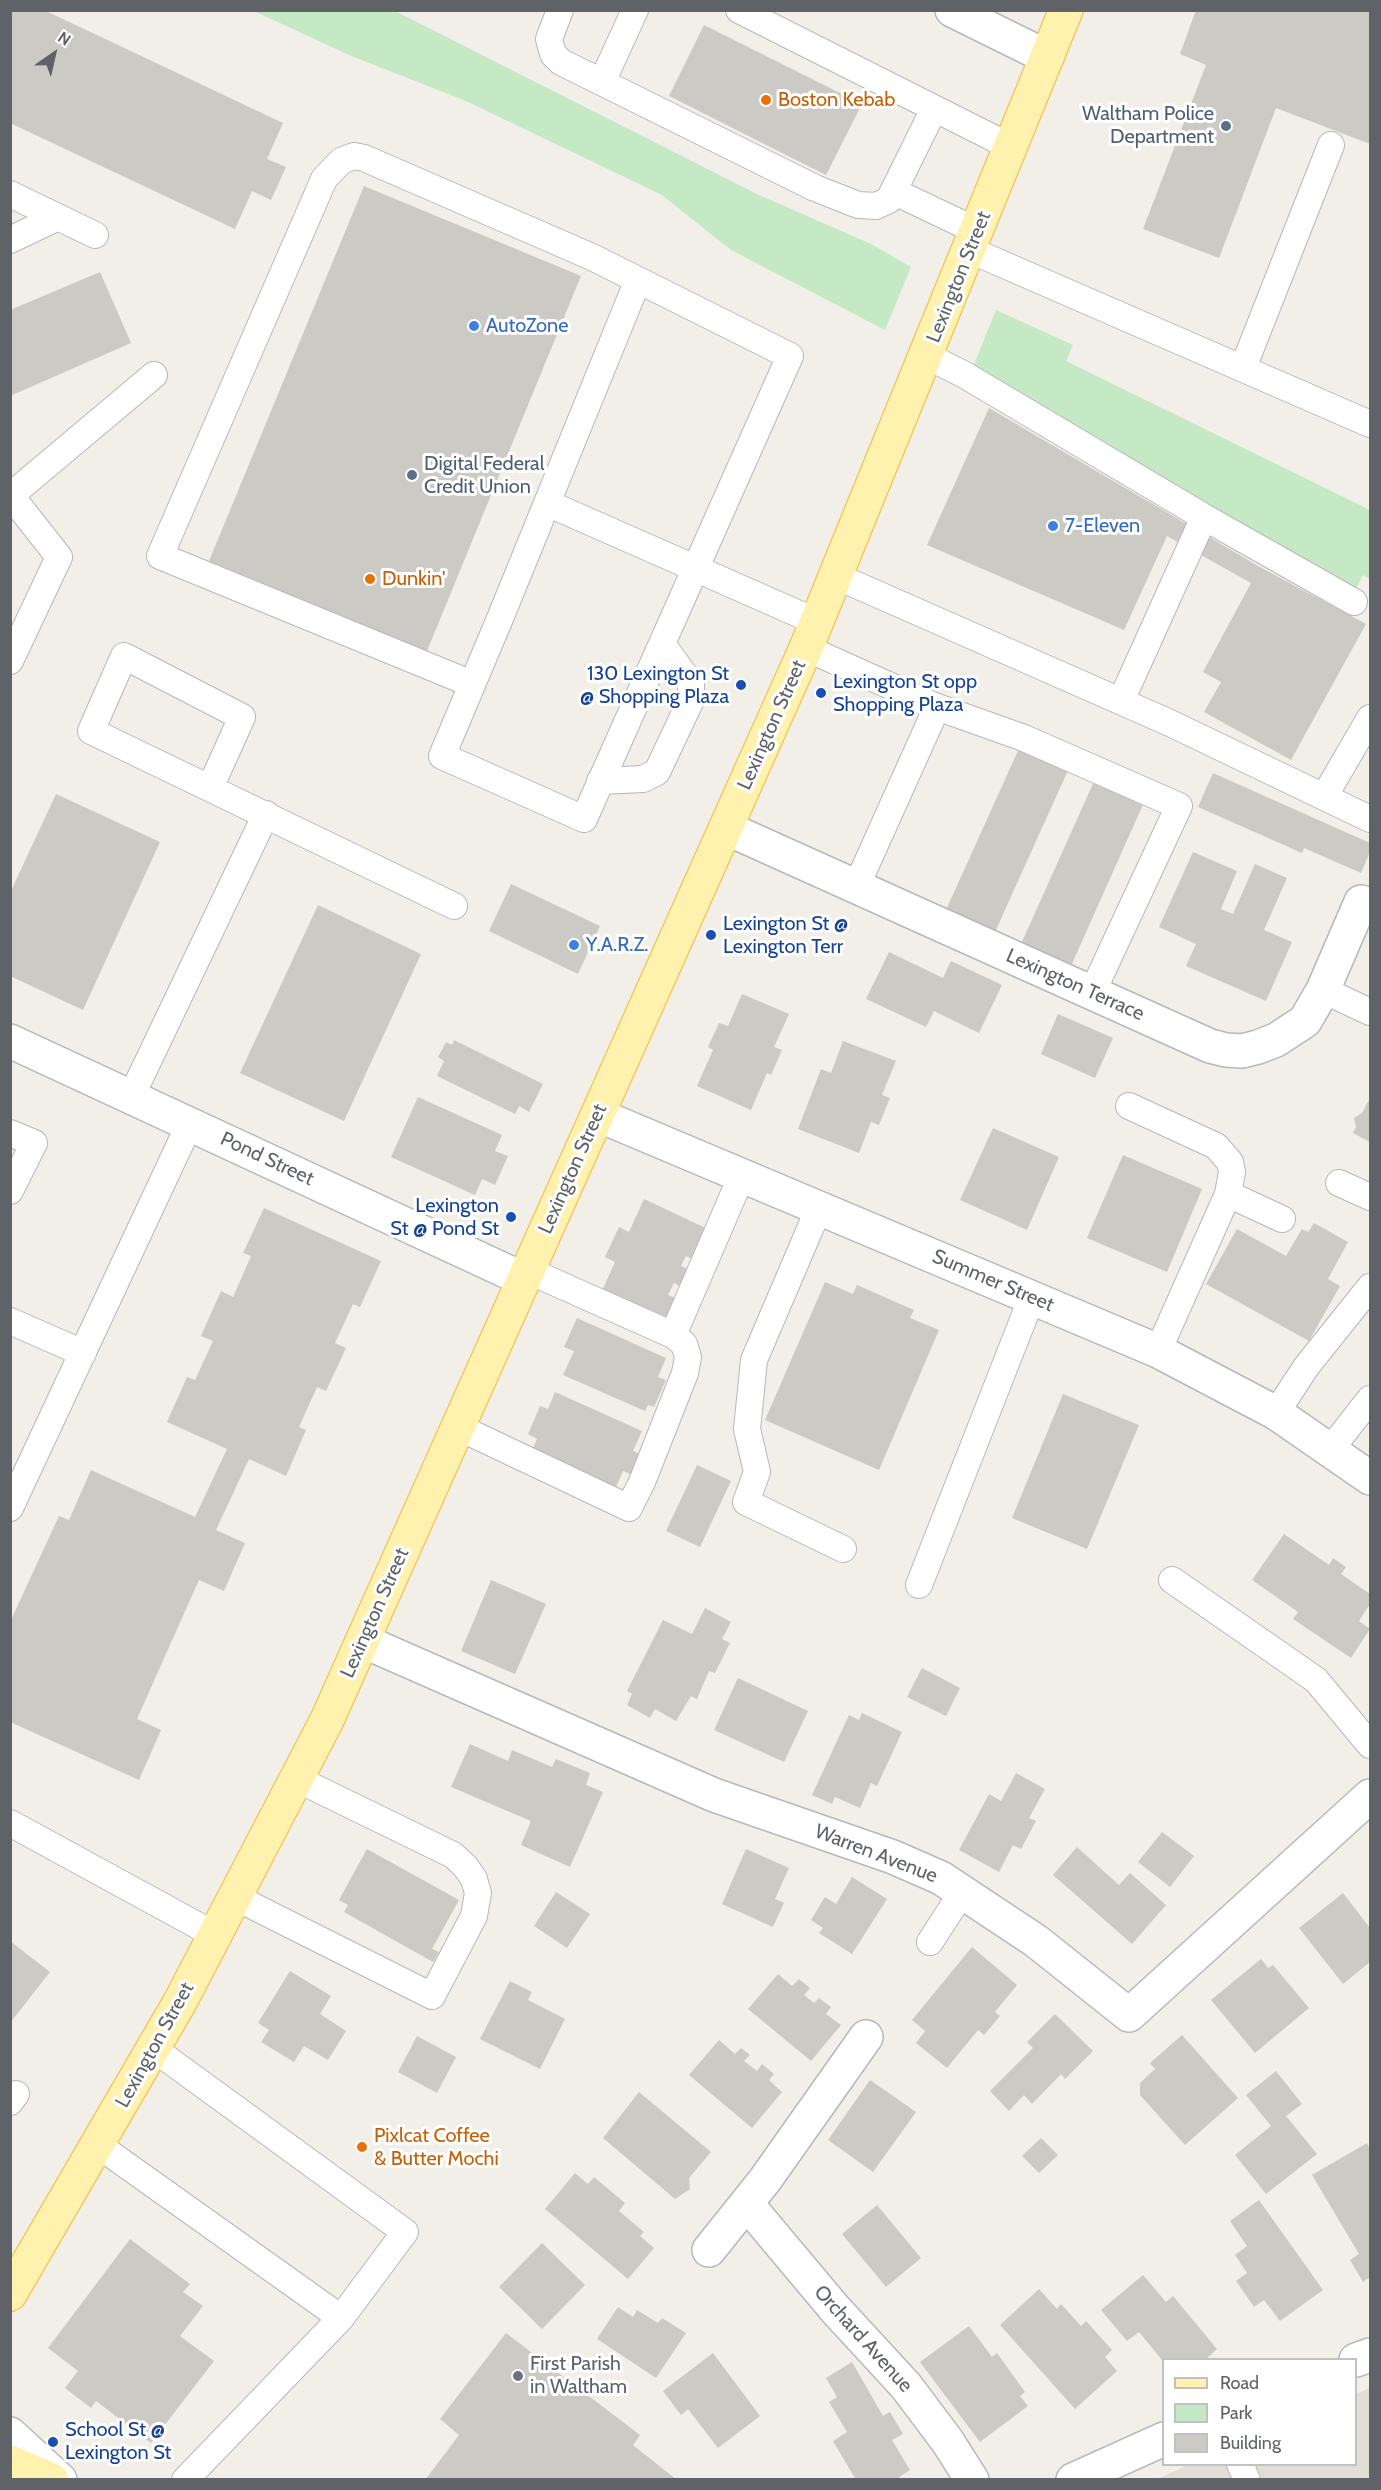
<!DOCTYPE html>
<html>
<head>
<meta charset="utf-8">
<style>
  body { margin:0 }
  #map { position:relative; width:1381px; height:2490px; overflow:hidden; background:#f1efe8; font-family:Cabin,sans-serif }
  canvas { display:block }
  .frame { position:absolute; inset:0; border:12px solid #5f6368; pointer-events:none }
  .legend { position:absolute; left:1162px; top:2358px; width:195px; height:108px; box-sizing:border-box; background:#fff; border:2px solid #bfc1c3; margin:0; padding:8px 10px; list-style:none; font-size:18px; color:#5f6368 }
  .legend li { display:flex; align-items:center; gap:12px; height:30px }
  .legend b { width:30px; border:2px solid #bfc1c3 }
  .north { position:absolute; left:24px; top:24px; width:60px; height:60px; -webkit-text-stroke:4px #fff; paint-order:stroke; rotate:34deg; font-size:16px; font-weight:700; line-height:24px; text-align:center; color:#5f6368 }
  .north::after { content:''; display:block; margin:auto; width:21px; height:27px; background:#5f6368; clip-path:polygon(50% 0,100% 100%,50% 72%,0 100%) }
</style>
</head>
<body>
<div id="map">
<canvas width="1381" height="2490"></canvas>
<div class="frame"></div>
<ul class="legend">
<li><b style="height:8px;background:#fff2af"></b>Road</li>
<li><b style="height:16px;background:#c5e8c5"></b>Park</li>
<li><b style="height:16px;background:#cccac5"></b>Building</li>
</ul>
<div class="north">N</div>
</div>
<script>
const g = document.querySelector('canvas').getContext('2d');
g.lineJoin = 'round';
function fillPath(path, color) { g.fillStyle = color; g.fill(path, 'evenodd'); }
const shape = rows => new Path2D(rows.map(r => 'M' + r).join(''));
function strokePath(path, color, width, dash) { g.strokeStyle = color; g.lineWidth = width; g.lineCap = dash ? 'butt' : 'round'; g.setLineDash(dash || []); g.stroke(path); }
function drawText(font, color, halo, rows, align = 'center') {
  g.font = font + ' Cabin,sans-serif'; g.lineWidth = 6; g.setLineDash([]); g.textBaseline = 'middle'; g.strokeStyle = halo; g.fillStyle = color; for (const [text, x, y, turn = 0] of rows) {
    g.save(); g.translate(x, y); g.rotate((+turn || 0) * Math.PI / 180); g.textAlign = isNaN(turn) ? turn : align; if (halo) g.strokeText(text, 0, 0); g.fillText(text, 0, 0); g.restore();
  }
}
const education = shape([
  [1370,2388,1370,2479,1155,2480,1188,2465,1356,2464,1356,2394]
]);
const green = shape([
  [254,11,395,11,759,195,871,244,911,267,885,330,731,250,662,195,466,101,349,55],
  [996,310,1073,345,1066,361,1370,510,1370,579,1363,575,1356,589,1285,551,973,367]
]);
const building = shape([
  [10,10,44,10,283,123,267,159,286,167,271,200,252,191,235,229,10,123],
  [1196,10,1370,10,1370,144,1276,108,1219,258,1143,229,1206,65,1180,54],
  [704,25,862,104,826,175,669,96],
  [364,186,581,276,427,651,209,561],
  [100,272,131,343,10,396,10,310],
  [989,408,1260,567,1366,624,1291,760,1204,712,1221,682,1203,672,1251,583,1167,536,1124,630,927,545],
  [1021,744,1070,766,995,932,946,910],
  [1213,773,1370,843,1370,852,1361,873,1304,848,1302,853,1198,807],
  [1096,777,1145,800,1071,966,1021,944],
  [56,794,160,842,83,1010,10,976,10,893],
  [1193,852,1237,871,1221,909,1233,914,1255,864,1287,878,1264,930,1292,942,1266,1001,1186,966,1196,944,1159,927],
  [511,884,600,926,578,974,489,931],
  [318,905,421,954,344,1121,240,1073],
  [889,952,943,978,951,961,1002,985,979,1033,934,1011,926,1027,866,999],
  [742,994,789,1014,774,1047,782,1050,771,1075,767,1073,751,1110,697,1086,713,1050,708,1047,719,1023,728,1026],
  [1058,1014,1113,1038,1095,1078,1041,1054],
  [454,1040,543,1084,529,1112,519,1106,515,1114,437,1076,444,1061,438,1057,446,1042,452,1045],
  [843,1041,896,1061,882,1095,890,1098,879,1125,871,1122,859,1153,798,1129,821,1069,831,1073],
  [418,1097,502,1135,495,1151,508,1156,495,1185,482,1179,475,1195,391,1157],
  [1370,1098,1370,1142,1353,1133,1356,1127,1354,1118,1362,1113],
  [993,1128,1059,1157,1027,1230,960,1200],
  [1123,1155,1202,1189,1167,1272,1087,1238],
  [644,1199,712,1231,699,1262,686,1256,681,1266,694,1272,686,1289,674,1283,668,1295,681,1300,669,1327,600,1295,615,1262,605,1257,619,1227,629,1232],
  [264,1208,381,1261,360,1307,353,1304,335,1343,346,1348,326,1391,317,1387,299,1427,306,1430,286,1476,249,1459,216,1530,245,1543,224,1591,199,1580,137,1719,161,1730,139,1780,10,1722,10,1622,59,1516,69,1520,91,1470,195,1517,227,1449,167,1422,187,1377,195,1380,213,1341,201,1336,221,1291,233,1297,251,1256,243,1253],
  [1314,1223,1348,1242,1328,1279,1340,1286,1309,1341,1206,1284,1237,1229,1286,1256,1302,1229,1308,1232],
  [825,1282,853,1294,857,1285,914,1310,910,1318,939,1330,879,1470,765,1420],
  [577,1318,666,1358,658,1377,666,1380,654,1407,648,1405,645,1411,563,1375,574,1351,564,1347],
  [555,1392,642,1431,633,1451,642,1455,633,1475,623,1471,614,1492,530,1454,537,1439,528,1434,540,1406,548,1409],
  [1063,1394,1139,1425,1087,1549,1012,1518],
  [697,1465,731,1481,700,1547,666,1531],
  [1284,1534,1329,1565,1333,1558,1346,1567,1341,1574,1370,1594,1370,1604,1359,1621,1370,1629,1351,1658,1293,1619,1298,1612,1252,1580],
  [491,1580,546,1604,515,1674,461,1651],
  [705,1608,731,1622,722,1639,730,1643,715,1673,709,1671,697,1699,691,1696,676,1721,655,1709,650,1718,627,1705,632,1694,627,1691,663,1620,692,1634],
  [922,1668,960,1688,946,1716,907,1697],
  [738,1678,808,1711,784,1762,714,1730],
  [862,1713,902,1732,877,1786,871,1783,860,1808,835,1797,832,1804,812,1795,849,1715,859,1720],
  [470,1744,508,1761,512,1750,552,1767,556,1759,590,1773,586,1785,603,1792,570,1867,521,1845,531,1821,451,1787],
  [1016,1773,1045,1789,1029,1818,1036,1821,1021,1849,1013,1845,999,1872,959,1850,989,1794,1001,1801],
  [1162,1832,1194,1856,1170,1887,1138,1862],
  [1077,1847,1119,1885,1130,1873,1166,1905,1132,1944,1053,1875],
  [367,1849,459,1900,432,1949,439,1952,433,1962,344,1912,348,1905,339,1900],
  [746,1849,789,1868,775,1899,784,1903,773,1927,722,1904],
  [852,1877,887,1899,852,1954,819,1933,823,1928,811,1920,825,1897,836,1904],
  [556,1892,590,1914,567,1948,534,1926],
  [1343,1893,1370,1928,1370,1962,1343,1984,1299,1928],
  [10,1941,50,1972,10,2023],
  [972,1947,1017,1985,995,2012,1000,2016,984,2035,978,2030,947,2068,916,2043,925,2031,912,2020],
  [1261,1959,1268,1968,1273,1965,1309,2008,1255,2053,1211,2000],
  [290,1971,331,1996,320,2014,346,2031,328,2060,304,2046,294,2062,261,2042,269,2030,258,2023],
  [778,1974,792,1986,799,1979,810,1988,804,1995,814,2003,819,1998,831,2007,826,2014,841,2025,811,2061,748,2009],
  [510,1981,532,1992,528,2000,565,2019,540,2069,480,2039],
  [1055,2014,1093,2051,1065,2079,1061,2074,1032,2104,1024,2095,1009,2111,990,2091,1033,2048,1027,2042],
  [1182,2035,1238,2098,1185,2145,1140,2095,1140,2083,1155,2069,1150,2063],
  [417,2036,456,2057,437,2093,398,2072],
  [719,2040,735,2054,741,2048,750,2055,744,2061,757,2071,762,2064,774,2074,769,2080,782,2092,752,2128,689,2075],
  [1276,2071,1302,2104,1286,2116,1317,2154,1266,2194,1235,2155,1271,2126,1246,2095],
  [870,2080,916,2112,873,2172,828,2140],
  [639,2092,711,2152,689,2178,690,2189,675,2199,603,2138],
  [1041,2138,1058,2155,1039,2173,1022,2156],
  [1367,2143,1370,2150,1370,2277,1363,2282,1350,2260,1359,2254,1312,2175],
  [575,2173,588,2184,594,2177,625,2203,619,2211,644,2232,640,2236,654,2248,628,2279,545,2209],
  [1259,2200,1323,2290,1280,2321,1264,2300,1254,2307,1236,2281,1247,2273,1235,2255,1247,2246,1230,2221],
  [877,2205,921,2258,886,2287,842,2234],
  [130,2239,190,2284,183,2292,203,2306,180,2336,214,2361,151,2443,96,2401,91,2408,65,2388,78,2371,48,2348],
  [542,2243,585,2285,542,2329,499,2287],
  [1143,2275,1166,2302,1173,2296,1217,2349,1205,2360,1162,2360,1139,2332,1127,2341,1101,2310],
  [1039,2289,1057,2309,1061,2304,1081,2326,1086,2321,1112,2350,1105,2357,1117,2371,1075,2409,1000,2325],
  [618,2307,633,2317,637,2310,658,2323,662,2318,686,2333,656,2378,597,2339],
  [969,2326,992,2357,997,2353,1025,2392,1020,2396,1028,2406,980,2442,920,2362],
  [506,2333,640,2435,633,2445,677,2480,425,2480,459,2435,440,2419],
  [713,2353,760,2416,718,2448,688,2409,681,2415,663,2391],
  [852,2362,883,2416,890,2412,903,2434,892,2440,910,2470,895,2480,856,2480,833,2441,847,2432,829,2402,837,2397,826,2378]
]);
const lane = shape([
  [560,10,549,39,553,54,561,62,815,188,858,205,876,206,889,200,934,109],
  [739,10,1011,147],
  [602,82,635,10],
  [895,192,977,231],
  [10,194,95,235],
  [10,240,58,217],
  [970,250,1370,424],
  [927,356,963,374,1204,517],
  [1243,368,1331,145],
  [10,496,154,375],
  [547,503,817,622],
  [836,576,1170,723,1370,819],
  [806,648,937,707,1024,738,1179,806,1092,993],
  [10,661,59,557,11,496],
  [472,684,160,556,324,179,341,161,354,156,364,158,592,257,790,356,584,819,442,756,501,616,638,280],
  [1121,701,1204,517,1354,602],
  [600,781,643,779,657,772,691,700,691,684,662,644],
  [210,788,242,717,124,656,91,731,454,906],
  [1324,797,1370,718],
  [857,885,937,707],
  [1323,990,1370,1012],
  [131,1097,266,814],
  [1129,1106,1216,1146,1230,1162,1232,1172,1228,1194,1158,1351],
  [10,1133,34,1143,10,1191],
  [1339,1183,1370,1197],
  [1228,1194,1282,1219],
  [819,1208,754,1360,747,1429,757,1472,746,1502,843,1549],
  [10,1321,83,1353],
  [673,1335,742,1175],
  [1276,1413,1306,1367,1370,1287],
  [458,1427,629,1508,642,1482,685,1373,688,1357,684,1344,673,1335,527,1270],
  [1330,1450,1370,1399],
  [10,1508,190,1123],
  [1172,1580,1316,1680,1370,1745],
  [919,1585,1032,1297],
  [10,1823,215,1935],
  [235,1897,432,1996,474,1916,478,1893,474,1879,465,1866,453,1855,297,1779],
  [930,1942,963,1891],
  [10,2102,16,2094],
  [98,2145,341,2318,405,2232,154,2049],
  [1240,2464,1247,2480],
  [185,2480,341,2318]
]);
const street = shape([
  [952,10,1047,57],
  [726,828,1210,1046,1226,1050,1242,1051,1258,1047,1276,1040,1305,1021,1323,990,1361,902],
  [10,1041,523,1279],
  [598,1115,1158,1351,1276,1413,1370,1478],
  [363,1641,714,1795,893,1857,941,1878,1036,1941,1129,2015,1370,1796],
  [747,2204,835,2309,906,2386,948,2442,972,2480],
  [709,2250,765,2180,866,2037]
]);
const secondary = shape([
  [1356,2360,1370,2355],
  [10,2434,60,2480],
  [1073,2480,1164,2439]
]);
const primary = shape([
  [10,2294,180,2002,327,1720,806,648,1066,10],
  [10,2462,52,2480]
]);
const markers = [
  [766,100,6,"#e8710a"],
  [1226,126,6,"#5c6f8a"],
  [474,326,6,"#3f7fe0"],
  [412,475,6,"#5c6f8a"],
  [1053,526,6,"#3f7fe0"],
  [370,579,6,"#e8710a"],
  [741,685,6,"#1a4fb4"],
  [821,693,6,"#1a4fb4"],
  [711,935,6,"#1a4fb4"],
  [574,945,6,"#3f7fe0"],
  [511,1217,6,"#1a4fb4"],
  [362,2147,6,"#e8710a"],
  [518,2376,6,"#6b7280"],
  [53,2442,6,"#1a4fb4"]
];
const foodNames = [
  ["Boston Kebab",778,100],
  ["Dunkin'",382,579],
  ["Pixlcat Coffee",374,2136],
  ["& Butter Mochi",374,2159]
];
const serviceNames = [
  ["Waltham Police",1214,114],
  ["Department",1214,137],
  ["Digital Federal",424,464,"left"],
  ["Credit Union",424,487,"left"]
];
const streetNames = [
  ["Lexington Street",959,277,-68],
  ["Lexington Street",772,725,-66],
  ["Lexington Terrace",1075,985,24],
  ["Pond Street",267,1159,25],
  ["Lexington Street",573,1169,-66],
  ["Summer Street",993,1281,23],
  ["Lexington Street",375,1613,-66],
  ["Warren Avenue",876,1854,21],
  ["Lexington Street",155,2045,-61],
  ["Orchard Avenue",863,2339,48]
];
const shopNames = [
  ["AutoZone",486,326],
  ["7-Eleven",1065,526],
  ["Y.A.R.Z.",586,945]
];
const transitNames = [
  ["130 Lexington St",729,674,"right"],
  ["@ Shopping Plaza",729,697,"right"],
  ["Lexington St opp",833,682],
  ["Shopping Plaza",833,705],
  ["Lexington St @",723,924],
  ["Lexington Terr",723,947],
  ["Lexington",499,1206,"right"],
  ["St @ Pond St",499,1229,"right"],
  ["School St @",65,2430],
  ["Lexington St",65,2453]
];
const worshipNames = [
  ["First Parish",530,2364],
  ["in Waltham",530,2387]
];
fillPath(education, '#e1ded6');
fillPath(green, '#c5e8c5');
fillPath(building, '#cccac5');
strokePath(lane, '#b5b8bc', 28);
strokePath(street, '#b5b8bc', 36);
strokePath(secondary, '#b6babf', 36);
strokePath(primary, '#f2c960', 36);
strokePath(lane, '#fff', 26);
strokePath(street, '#fff', 33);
strokePath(secondary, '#fff', 33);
strokePath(primary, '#fff2af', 33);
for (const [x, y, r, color] of markers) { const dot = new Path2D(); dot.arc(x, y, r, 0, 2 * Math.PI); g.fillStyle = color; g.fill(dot); strokePath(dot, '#fff', 2); }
drawText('20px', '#c56008', '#fff', foodNames, 'left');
drawText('20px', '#4e5e75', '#fff', serviceNames, 'right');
drawText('20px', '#5f6368', '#fff', streetNames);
drawText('20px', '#366cbe', '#fff', shopNames, 'left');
drawText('20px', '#164399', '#fff', transitNames, 'left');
drawText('20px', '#5b616d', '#fff', worshipNames, 'left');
</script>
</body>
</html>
